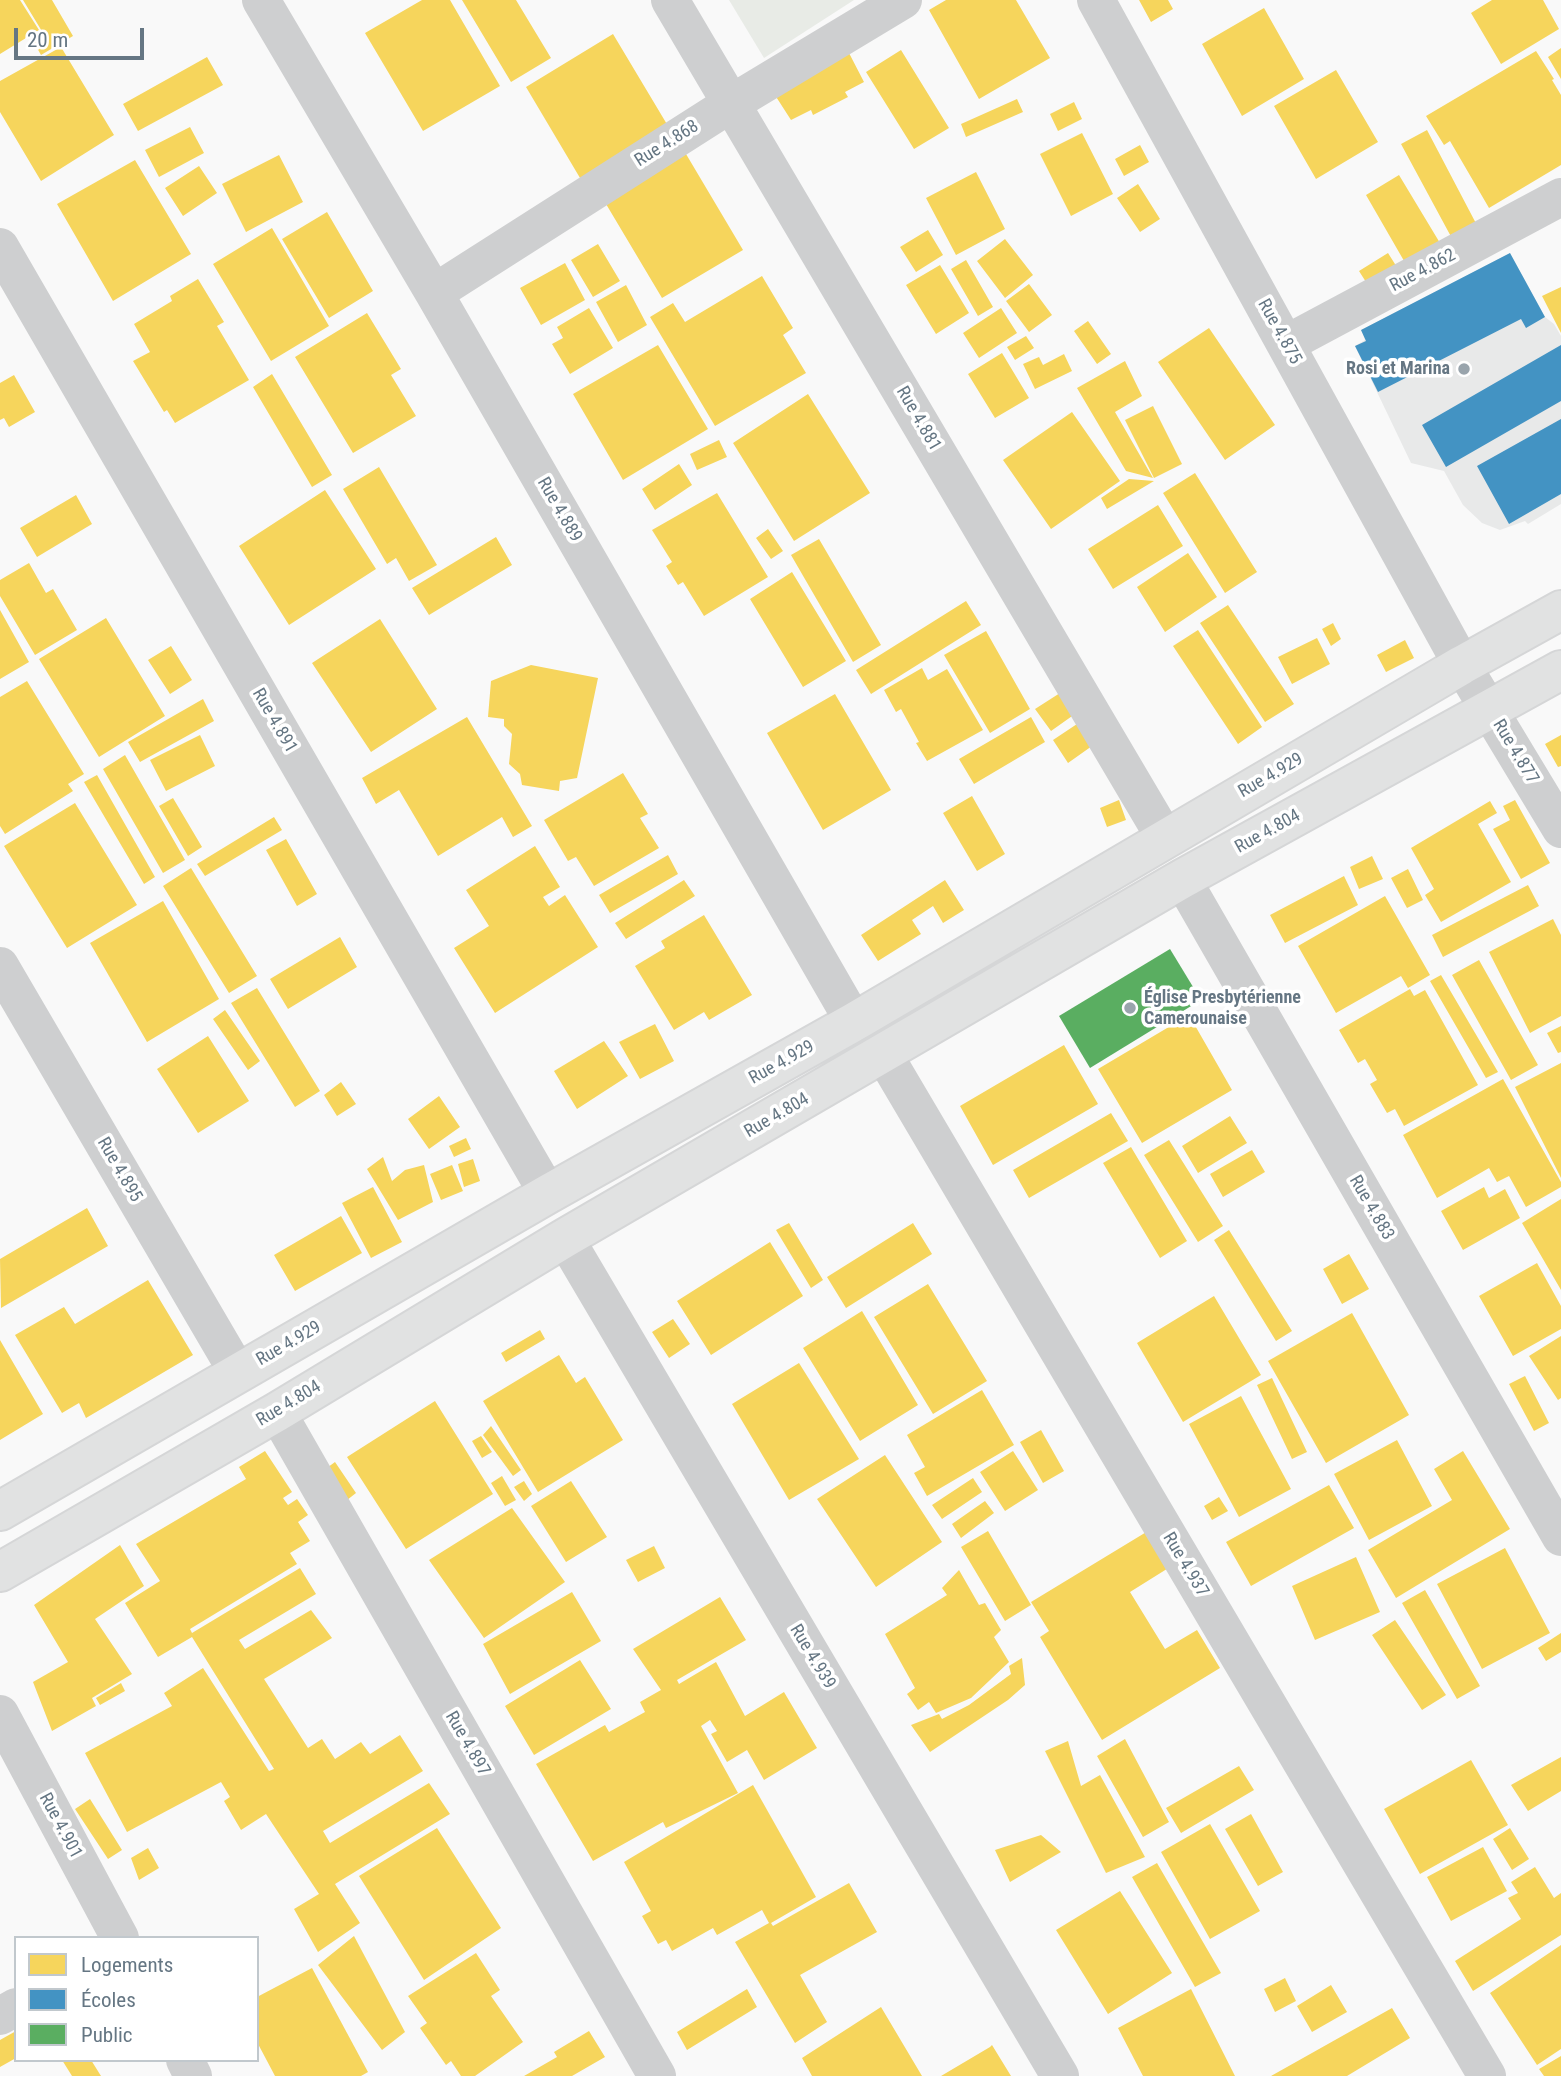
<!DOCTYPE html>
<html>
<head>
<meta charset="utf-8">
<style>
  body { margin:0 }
  #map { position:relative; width:1561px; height:2076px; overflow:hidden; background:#f9f9f9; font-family:"Roboto Condensed",sans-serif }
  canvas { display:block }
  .legend { position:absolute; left:14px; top:1936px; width:245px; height:126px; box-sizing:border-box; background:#fff; border:2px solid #c1c8cd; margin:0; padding:9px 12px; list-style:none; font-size:21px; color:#657683 }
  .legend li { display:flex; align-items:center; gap:14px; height:35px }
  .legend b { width:35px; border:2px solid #c1c8cd }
  .scale { position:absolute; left:14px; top:28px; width:130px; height:32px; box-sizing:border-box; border:4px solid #657683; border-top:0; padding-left:9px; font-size:21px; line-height:24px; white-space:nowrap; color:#657683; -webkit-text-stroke:5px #fff; paint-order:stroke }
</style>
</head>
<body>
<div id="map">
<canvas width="1561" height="2076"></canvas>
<ul class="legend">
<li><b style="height:19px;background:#f6d55c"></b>Logements</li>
<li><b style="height:19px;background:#4393c3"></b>Écoles</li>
<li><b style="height:19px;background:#5aae61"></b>Public</li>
</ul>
<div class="scale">20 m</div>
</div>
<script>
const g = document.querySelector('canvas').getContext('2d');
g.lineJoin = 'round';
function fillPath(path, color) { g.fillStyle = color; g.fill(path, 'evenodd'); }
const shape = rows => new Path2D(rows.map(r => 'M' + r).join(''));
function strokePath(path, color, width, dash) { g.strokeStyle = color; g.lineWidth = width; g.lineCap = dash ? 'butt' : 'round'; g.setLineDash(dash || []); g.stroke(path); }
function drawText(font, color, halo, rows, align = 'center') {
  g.font = font + ' "Roboto Condensed",sans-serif'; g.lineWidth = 7; g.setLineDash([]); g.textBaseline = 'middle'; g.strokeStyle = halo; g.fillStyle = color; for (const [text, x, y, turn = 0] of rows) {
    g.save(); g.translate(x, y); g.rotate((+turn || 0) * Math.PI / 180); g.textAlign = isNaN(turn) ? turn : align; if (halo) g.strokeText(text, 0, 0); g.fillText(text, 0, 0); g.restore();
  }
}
const built = shape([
  [1510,253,1545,317,1554,324,1561,336,1561,504,1528,524,1525,521,1500,530,1482,523,1463,505,1444,471,1411,463,1355,346,1365,340,1361,330]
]);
const green = shape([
  [729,0,854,0,764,58]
]);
const homes = shape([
  [0,0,20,0,39,30,0,54],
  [23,0,52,0,73,36,41,55,32,39,43,33],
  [422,0,450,0,500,86,423,131,365,33],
  [462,0,516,0,551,58,511,82],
  [946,0,1016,0,1050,58,979,99,929,10],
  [1139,0,1168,0,1173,9,1151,22],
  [1492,0,1543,0,1559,29,1501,64,1471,13],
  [1264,8,1304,79,1242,116,1202,44],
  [613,34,671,131,583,183,526,87],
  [61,47,114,135,41,181,0,112,0,81],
  [1561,48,1561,79,1548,57],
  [901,50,949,128,914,149,866,72],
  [1536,51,1554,79,1552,80,1561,95,1561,165,1489,208,1450,141,1444,145,1426,116],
  [849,53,864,82,845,92,848,97,813,115,811,110,791,120,773,92],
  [207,57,223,85,138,131,123,104],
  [1336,70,1378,142,1316,179,1274,106],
  [1017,99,1023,112,966,137,961,124],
  [1074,102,1082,119,1058,131,1050,114],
  [190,127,204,153,159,177,145,150],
  [1427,130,1480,231,1455,244,1401,144],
  [1082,133,1113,194,1071,216,1040,154],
  [1140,145,1149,162,1124,176,1115,159],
  [686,154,743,250,662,298,606,204],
  [279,155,303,202,246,232,222,184],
  [135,160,191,254,113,301,57,204],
  [199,166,217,193,183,216,165,188],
  [976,172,1005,229,956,255,926,198],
  [1399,175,1446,253,1411,273,1366,195],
  [1138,184,1160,219,1140,232,1117,198],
  [327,212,373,291,329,318,282,239],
  [272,228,329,326,271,361,213,264],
  [928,230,943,255,916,272,900,247],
  [1005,239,1033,275,1005,298,977,261],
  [598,244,620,281,593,297,571,260],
  [1388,253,1400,272,1371,290,1359,271],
  [966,260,993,307,978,316,951,269],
  [565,263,585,300,541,325,520,288],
  [940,265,969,313,936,334,906,285],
  [762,276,793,328,783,335,806,373,715,426,650,317,673,303,685,322],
  [198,279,224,322,217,326,249,380,175,423,167,410,164,412,133,361,150,352,134,324,172,301,170,296],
  [1029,284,1052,315,1029,332,1006,301],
  [626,285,647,325,618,342,596,302],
  [1561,287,1561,333,1542,296],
  [589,308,613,348,570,374,552,344,563,338,557,327],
  [1001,308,1017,333,979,358,963,333],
  [367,313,401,369,391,375,416,416,353,453,295,357],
  [1088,321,1111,354,1097,364,1074,331],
  [1209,328,1275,425,1225,460,1158,362],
  [1026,336,1034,348,1015,360,1007,347],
  [658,345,708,429,623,480,573,394],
  [1002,353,1029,398,995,418,968,374],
  [1064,354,1072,371,1035,389,1023,364,1039,357,1043,365],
  [1125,361,1142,396,1115,412,1153,478,1126,471,1077,388],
  [272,374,332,475,312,487,253,387],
  [14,375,35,412,9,427,4,418,0,420,0,383],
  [808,394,870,493,794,541,733,443],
  [1153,406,1182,464,1154,478,1125,420],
  [1072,412,1120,481,1051,529,1003,460],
  [719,440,727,457,697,470,690,454],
  [679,464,692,485,655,510,642,489],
  [379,467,437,565,409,581,396,558,387,564,343,489],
  [1195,473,1257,572,1225,593,1163,493],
  [1129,479,1154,481,1107,509,1101,498],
  [325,490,376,569,289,625,239,546],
  [717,493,768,577,704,616,683,582,678,585,666,566,672,562,652,530],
  [76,495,92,524,37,557,20,528],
  [1158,505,1183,546,1113,589,1088,549],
  [768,529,783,551,771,559,756,538],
  [496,537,512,565,429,615,412,588],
  [819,539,881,645,853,662,791,555],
  [1188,553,1217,597,1165,632,1137,587],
  [29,563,46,593,53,589,77,630,35,655,0,596,0,580],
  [792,572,846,661,803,687,750,599],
  [966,601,981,625,871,694,856,670],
  [1228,605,1294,704,1265,722,1200,623],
  [0,610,29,662,0,679],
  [106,618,165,716,99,757,39,659],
  [380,619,437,709,371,752,312,663],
  [1333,623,1341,639,1331,646,1322,629],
  [1198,630,1262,727,1238,744,1173,646],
  [986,631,1030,709,990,733,944,655],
  [1317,638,1330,664,1292,684,1278,657],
  [1405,640,1414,658,1386,672,1377,655],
  [171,646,192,680,170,694,148,660],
  [531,665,598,678,577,778,560,781,559,791,522,785,520,774,509,764,512,734,504,726,504,719,488,717,491,681],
  [922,668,928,680,947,669,983,730,927,761,916,743,919,742,901,709,896,712,884,690],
  [27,681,84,774,68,784,73,791,5,834,0,826,0,697],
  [1060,693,1075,714,1051,731,1035,709],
  [835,694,891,790,823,830,767,733],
  [203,699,214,721,140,762,128,742],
  [467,717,532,826,513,837,502,817,438,856,399,790,376,804,362,778],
  [1031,717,1045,742,974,784,959,759],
  [1077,724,1092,746,1068,763,1053,740],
  [200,735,215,766,166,791,150,760],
  [1561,735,1561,766,1558,767,1545,744],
  [125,755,185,860,163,873,103,769],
  [623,773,648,814,640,818,659,848,594,886,576,857,568,861,544,820],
  [97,775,155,877,144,884,84,782],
  [972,796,1005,854,977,871,943,813],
  [173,798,202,847,188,856,159,806],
  [1119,800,1126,820,1107,827,1100,808],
  [1515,800,1550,863,1521,879,1493,829,1510,820,1503,806],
  [1490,801,1497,813,1478,824,1511,882,1441,922,1425,895,1434,889,1411,848],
  [75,803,137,905,67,948,4,846],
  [274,817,282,830,205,876,197,864],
  [286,839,317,894,297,906,266,850],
  [535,846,560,887,543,897,549,906,565,895,598,947,495,1013,454,948,489,926,466,890],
  [668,855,678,874,610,913,599,895],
  [1372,856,1383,879,1359,889,1350,867],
  [191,868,257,976,229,993,163,886],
  [1408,869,1423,900,1407,908,1391,878],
  [1344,876,1358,905,1285,943,1270,915],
  [684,880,695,896,626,939,615,923],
  [945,880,964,910,943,923,933,906,912,920,921,934,878,961,861,935],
  [1528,885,1539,906,1443,957,1432,935],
  [1385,896,1430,975,1408,988,1401,976,1336,1013,1298,946],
  [163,901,219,999,147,1042,90,943],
  [704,915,752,995,709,1020,704,1012,674,1030,635,966,665,948,661,941],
  [1553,919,1561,935,1561,1016,1530,1033,1489,952],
  [340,937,357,967,288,1009,270,979],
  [1479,960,1538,1065,1511,1080,1452,975],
  [1441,975,1498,1072,1486,1078,1430,981],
  [257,988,320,1091,295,1107,231,1003],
  [1410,989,1414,996,1425,990,1478,1085,1404,1126,1395,1109,1387,1113,1370,1084,1377,1080,1365,1059,1358,1063,1339,1030],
  [225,1010,260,1061,248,1070,213,1019],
  [1189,1015,1232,1090,1142,1143,1098,1069],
  [655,1024,674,1061,640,1079,619,1042],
  [1561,1026,1561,1052,1558,1053,1547,1033],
  [208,1036,249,1101,198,1133,157,1069],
  [604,1041,628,1076,577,1109,554,1071],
  [1064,1045,1098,1104,993,1165,960,1106],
  [1561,1063,1561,1178,1515,1087],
  [1503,1079,1561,1182,1561,1187,1526,1207,1509,1176,1497,1182,1489,1168,1437,1198,1403,1135],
  [341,1082,356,1104,337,1116,324,1095],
  [439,1096,460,1127,429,1149,408,1119],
  [1111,1113,1128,1141,1029,1198,1013,1170],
  [1230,1116,1247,1143,1198,1173,1182,1146],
  [466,1138,471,1149,454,1157,449,1146],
  [1169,1140,1223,1226,1198,1242,1144,1155],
  [1131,1147,1187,1241,1160,1258,1103,1163],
  [1252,1150,1265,1172,1223,1197,1210,1174],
  [383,1157,392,1181,405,1170,424,1165,433,1202,398,1220,367,1169],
  [473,1159,480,1181,464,1187,458,1164],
  [452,1165,463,1191,441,1200,430,1174],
  [373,1187,402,1242,371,1258,342,1203],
  [1484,1187,1489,1198,1505,1189,1520,1218,1463,1250,1441,1211],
  [1561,1199,1561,1290,1522,1223],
  [87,1208,108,1246,1,1308,0,1259],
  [341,1216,362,1253,295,1291,274,1255],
  [789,1223,823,1280,811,1288,776,1230],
  [913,1223,932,1254,846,1308,827,1277],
  [1229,1230,1292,1331,1276,1341,1214,1240],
  [770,1242,803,1296,711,1355,677,1301],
  [1349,1254,1369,1289,1342,1304,1323,1269],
  [1537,1263,1561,1306,1561,1329,1513,1356,1479,1296],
  [148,1280,193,1355,86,1418,79,1403,62,1413,15,1335,64,1307,75,1324],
  [928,1284,987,1381,933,1414,874,1317],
  [1214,1296,1261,1375,1183,1422,1137,1343],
  [862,1311,918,1405,860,1441,803,1348],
  [1352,1313,1409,1415,1326,1463,1268,1361],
  [673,1319,690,1344,669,1358,652,1332],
  [540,1330,545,1339,506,1362,501,1353],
  [1561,1336,1561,1398,1558,1400,1529,1356],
  [0,1340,43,1414,0,1440],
  [559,1355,576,1383,585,1377,623,1440,538,1492,483,1401],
  [799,1363,859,1459,789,1500,732,1404],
  [1525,1376,1549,1423,1534,1431,1509,1384],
  [1272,1378,1307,1452,1292,1459,1257,1385],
  [982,1390,1014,1445,927,1496,914,1473,925,1467,907,1435],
  [1241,1396,1291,1489,1239,1517,1189,1424],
  [435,1401,493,1494,406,1549,347,1457],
  [491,1426,521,1470,513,1476,483,1435],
  [1041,1430,1064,1471,1043,1483,1020,1442],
  [481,1436,492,1452,482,1458,472,1441],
  [1397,1440,1432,1506,1369,1540,1334,1474],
  [265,1451,292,1492,283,1498,288,1505,297,1499,308,1515,298,1522,310,1541,290,1553,297,1564,190,1629,192,1633,300,1568,316,1594,239,1640,245,1649,311,1610,332,1638,264,1679,308,1748,322,1739,335,1759,361,1742,370,1754,400,1735,423,1771,323,1831,330,1843,429,1783,450,1814,335,1884,360,1923,318,1952,294,1909,319,1894,266,1814,241,1830,224,1801,230,1797,221,1782,127,1832,85,1753,172,1706,164,1693,203,1668,269,1771,274,1769,192,1637,158,1657,125,1603,160,1581,136,1544,246,1479,239,1467],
  [1013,1451,1038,1490,1005,1511,980,1472],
  [1463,1451,1510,1529,1396,1598,1368,1550,1452,1500,1434,1469],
  [885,1455,942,1542,876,1587,817,1499],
  [335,1462,356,1493,342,1504,320,1473],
  [502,1476,516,1500,505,1506,491,1483],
  [973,1478,982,1492,942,1519,932,1505],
  [524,1481,532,1494,524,1501,514,1487],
  [571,1481,607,1537,566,1562,531,1506],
  [1329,1485,1354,1528,1251,1586,1226,1542],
  [1219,1497,1228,1511,1212,1520,1204,1506],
  [985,1501,994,1513,961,1538,952,1524],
  [512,1508,565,1582,484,1638,429,1560],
  [988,1531,1031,1605,1005,1621,961,1547],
  [1148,1531,1170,1567,1130,1592,1165,1649,1197,1630,1220,1668,1102,1740,1040,1637,1049,1631,1031,1602],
  [120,1545,144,1586,95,1619,132,1674,92,1698,96,1706,52,1731,33,1682,68,1662,34,1605],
  [654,1546,665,1568,638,1582,626,1560],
  [1505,1548,1550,1633,1482,1669,1437,1584],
  [1356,1557,1380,1612,1315,1640,1292,1586],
  [959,1570,979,1605,985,1603,1001,1630,994,1637,1009,1662,971,1698,936,1713,929,1702,918,1710,907,1694,915,1688,885,1634,947,1595,942,1588],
  [1425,1590,1480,1686,1457,1699,1402,1603],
  [572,1592,601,1641,510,1694,483,1644],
  [720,1597,746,1640,677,1680,679,1684,716,1662,745,1716,784,1692,817,1748,764,1780,747,1750,727,1762,711,1734,717,1731,710,1720,701,1726,738,1793,666,1828,663,1822,593,1861,536,1764,605,1725,609,1732,645,1712,640,1702,661,1690,633,1649],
  [1395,1620,1446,1695,1422,1710,1372,1635],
  [1561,1633,1561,1652,1546,1661,1538,1648],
  [1022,1658,1025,1685,1008,1700,930,1752,911,1725,939,1714,942,1719,969,1705,1011,1674,1009,1666],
  [580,1660,611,1709,534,1755,505,1706],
  [121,1683,125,1691,100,1705,96,1698],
  [1125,1739,1169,1822,1143,1837,1097,1756],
  [1068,1741,1081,1786,1100,1775,1145,1857,1106,1873,1045,1751],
  [1561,1757,1561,1791,1528,1811,1511,1785],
  [1471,1760,1508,1825,1420,1874,1384,1809],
  [1239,1766,1254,1790,1181,1833,1166,1808],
  [753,1785,816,1897,771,1923,773,1926,849,1883,877,1932,800,1975,827,2022,795,2043,735,1942,769,1923,762,1910,717,1935,713,1928,672,1951,666,1940,658,1944,642,1916,651,1911,624,1862],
  [90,1799,122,1850,108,1859,75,1809],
  [1251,1814,1283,1872,1258,1886,1225,1829],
  [1210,1824,1260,1911,1210,1939,1161,1852],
  [437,1828,501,1928,424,1980,359,1876],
  [1510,1828,1529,1859,1512,1870,1493,1839],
  [1041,1835,1061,1852,1010,1882,995,1850],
  [1483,1847,1507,1891,1451,1921,1427,1877],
  [148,1848,159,1868,139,1880,131,1858],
  [1157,1863,1221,1973,1195,1987,1132,1877],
  [1535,1867,1554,1898,1561,1893,1561,1935,1473,1991,1455,1961,1521,1919,1508,1898,1518,1893,1511,1882],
  [1120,1891,1172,1973,1108,2014,1056,1930],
  [354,1936,405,2032,382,2050,318,1965],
  [1561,1945,1561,2049,1537,2065,1490,1993],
  [476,1953,500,1990,491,1996,523,2042,475,2076,461,2076,451,2061,446,2065,420,2028,427,2023,408,1996],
  [312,1968,368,2072,361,2076,275,2076,257,2042,257,1997],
  [1285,1978,1296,2001,1275,2012,1264,1989],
  [1331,1985,1347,2012,1312,2032,1297,2006],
  [747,1989,757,2007,687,2050,677,2032],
  [1191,1989,1235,2076,1143,2076,1118,2028],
  [881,2007,922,2076,812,2076,802,2058],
  [1392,2008,1410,2038,1347,2076,1271,2076],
  [16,2031,16,2058,0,2067,0,2040],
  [589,2031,605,2057,572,2076,524,2076,557,2057,554,2052],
  [992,2045,1011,2076,941,2076,990,2047],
  [1561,2056,1561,2076,1544,2076,1539,2069],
  [62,2060,91,2060,101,2076,72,2076]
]);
const schools = shape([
  [1510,253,1545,317,1526,328,1521,319,1378,392,1355,346,1366,341,1361,330],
  [1561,345,1561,401,1446,467,1422,425],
  [1561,419,1561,494,1509,524,1477,466]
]);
const public = shape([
  [1170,949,1201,1000,1090,1068,1059,1016]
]);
const minor = shape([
  [261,0,434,293,854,1022],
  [670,0,1165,838],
  [1096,0,1462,665,1561,829],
  [0,247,548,1194],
  [434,293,732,103,903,0],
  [1286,344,1561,197],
  [1182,879,1561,1537],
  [0,966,238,1373],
  [884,1055,1487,2076],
  [565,1238,1060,2076],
  [277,1412,657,2076],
  [0,1714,120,1938],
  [0,2016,16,2007],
  [185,2060,193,2076]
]);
const primary = shape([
  [0,1511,548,1194,854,1022,1462,665,1561,610],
  [0,1572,277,1412,565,1238,1182,879,1561,670]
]);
const markers = [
  [1464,369,7,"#99a4ac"],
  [1130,1008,7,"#99a4ac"]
];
const streetNames = [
  ["Rue 4.868",667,144,-32],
  ["Rue 4.862",1423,271,-28],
  ["Rue 4.875",1279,332,61],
  ["Rue 4.881",918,419,60],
  ["Rue 4.889",559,510,60],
  ["Rue 4.891",274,721,60],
  ["Rue 4.877",1515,752,59],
  ["Rue 4.929",1271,776,-30],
  ["Rue 4.804",1268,832,-29],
  ["Rue 4.929",782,1063,-29],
  ["Rue 4.804",777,1116,-30],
  ["Rue 4.895",119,1170,60],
  ["Rue 4.883",1371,1208,60],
  ["Rue 4.929",289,1344,-30],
  ["Rue 4.804",289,1404,-31],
  ["Rue 4.937",1185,1565,59],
  ["Rue 4.939",812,1657,59],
  ["Rue 4.897",467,1744,60],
  ["Rue 4.901",60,1826,62]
];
const poiNames = [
  ["Rosi et Marina",1450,369],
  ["Église Presbytérienne",1144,998,"left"],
  ["Camerounaise",1144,1019,"left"]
];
fillPath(built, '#e8e9e9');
fillPath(green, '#e8ebe6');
fillPath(homes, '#f6d55c');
fillPath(schools, '#4393c3');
fillPath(public, '#5aae61');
strokePath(primary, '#d5d6d7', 42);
strokePath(minor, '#cecfd0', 38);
strokePath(primary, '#e1e2e2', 38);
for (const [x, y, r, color] of markers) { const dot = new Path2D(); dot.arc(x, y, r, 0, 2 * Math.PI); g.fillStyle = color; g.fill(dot); strokePath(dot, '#fff', 2.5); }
drawText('18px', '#657683', '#fff', streetNames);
drawText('bold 18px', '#657683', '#fff', poiNames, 'right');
</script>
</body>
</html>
